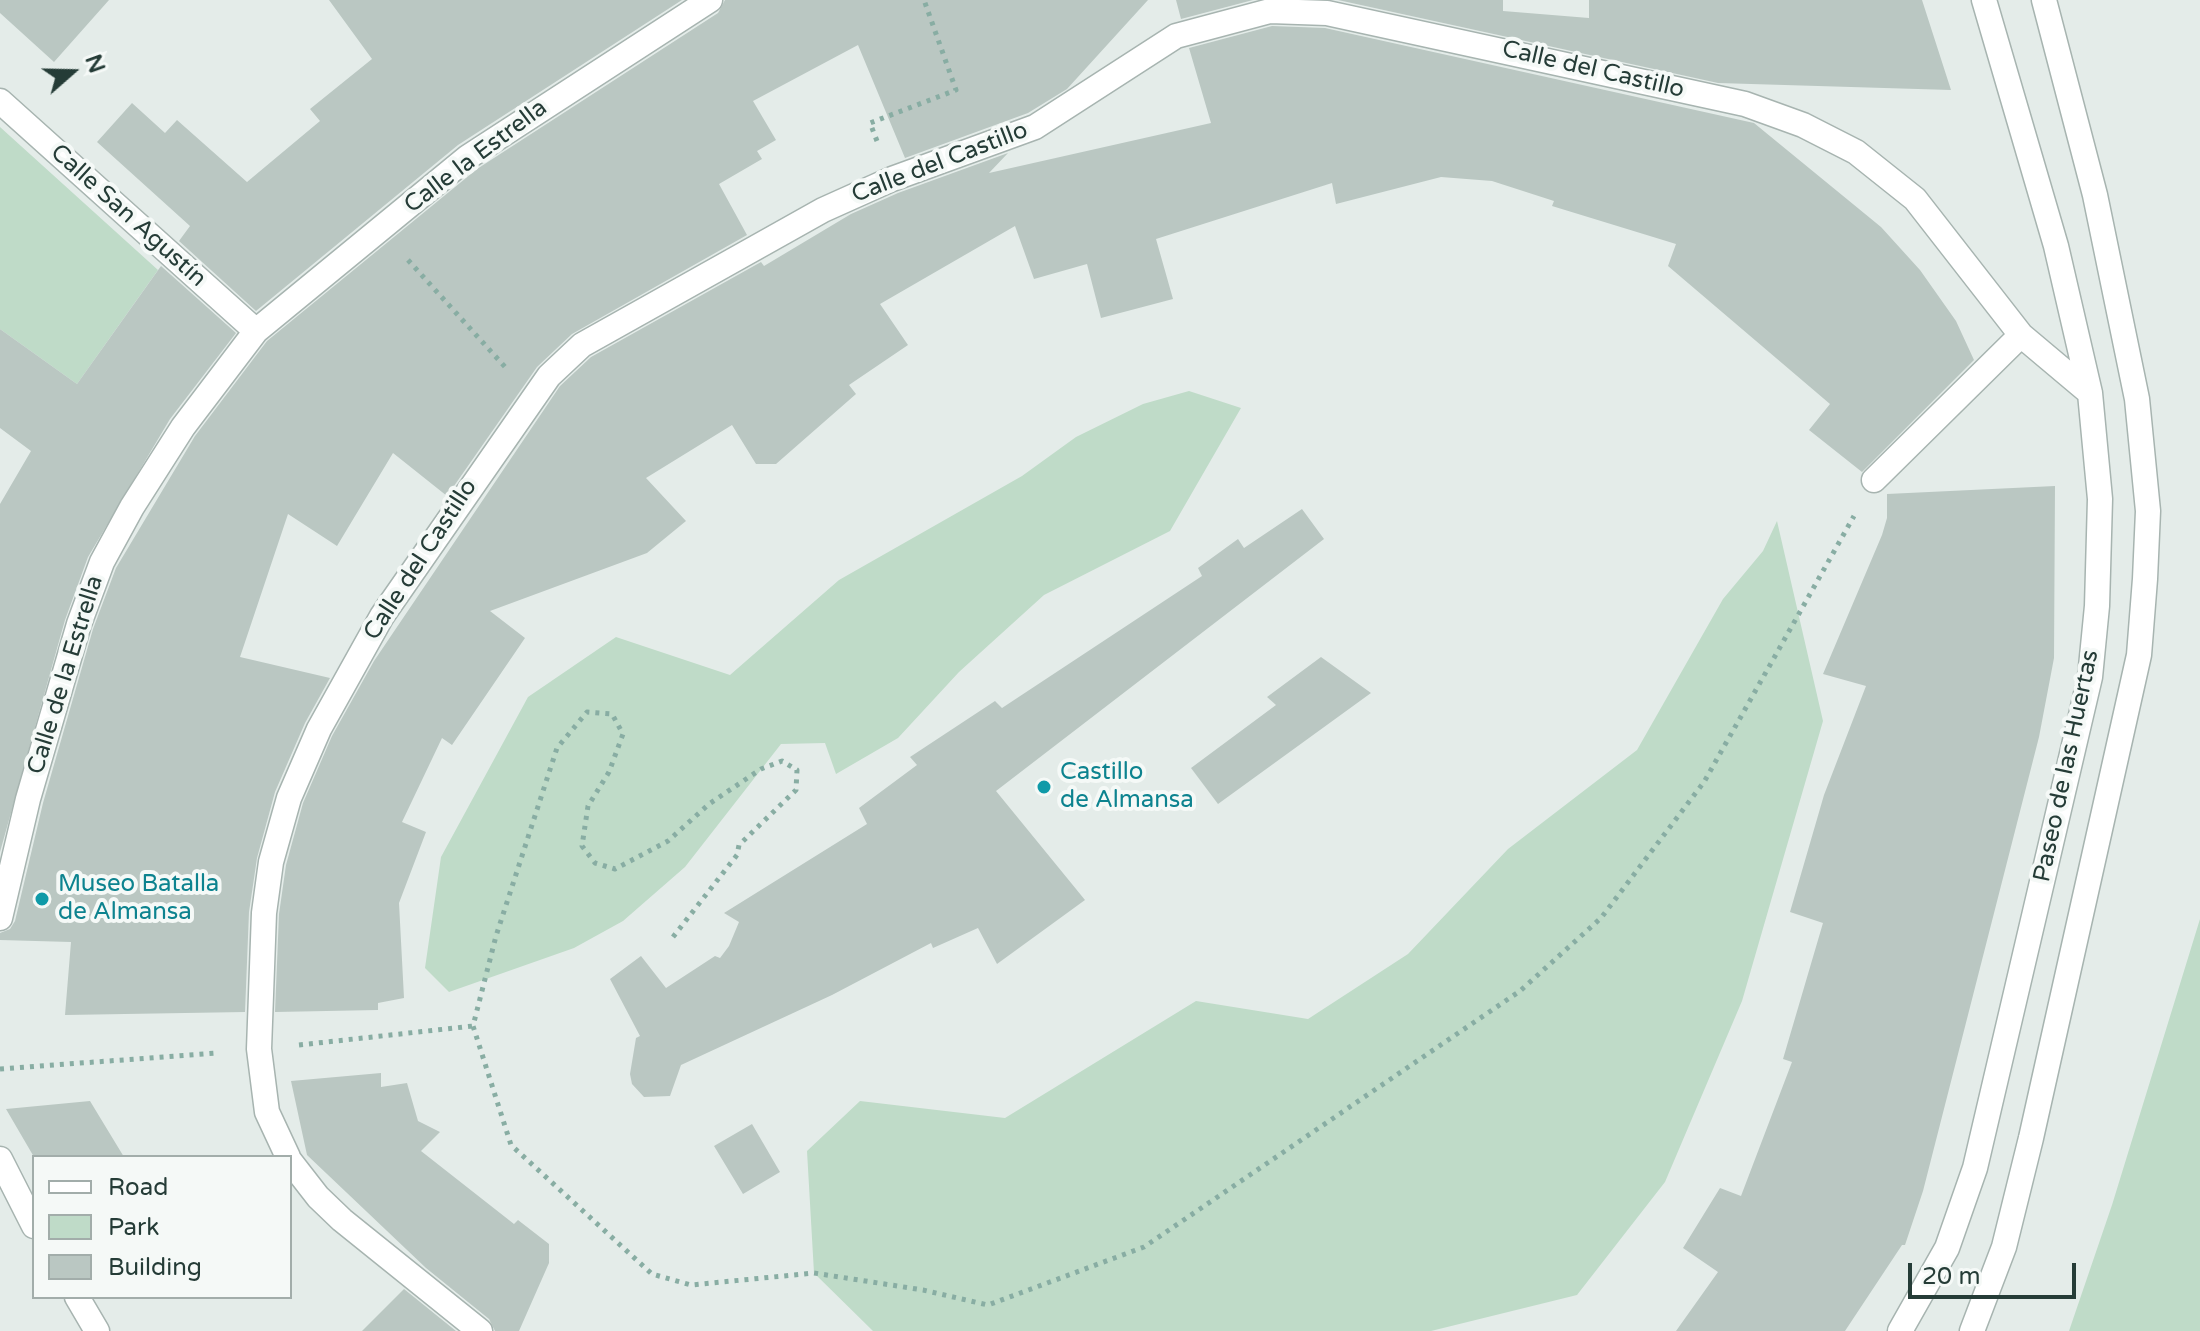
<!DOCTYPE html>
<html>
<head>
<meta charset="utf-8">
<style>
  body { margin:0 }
  #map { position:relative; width:2200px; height:1331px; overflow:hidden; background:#e4ece9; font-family:"Varela Round",sans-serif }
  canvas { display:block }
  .legend { position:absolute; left:32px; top:1155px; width:260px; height:144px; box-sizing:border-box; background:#f5f9f7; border:2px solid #a2adaa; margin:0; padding:10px 14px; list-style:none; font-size:24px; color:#253c37 }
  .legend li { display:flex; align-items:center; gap:16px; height:40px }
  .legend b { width:40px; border:2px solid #a2adaa }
  .north { position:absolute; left:32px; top:32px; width:80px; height:80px; -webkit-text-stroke:6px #f5f9f7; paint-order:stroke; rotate:70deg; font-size:22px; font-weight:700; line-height:32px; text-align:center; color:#253c37 }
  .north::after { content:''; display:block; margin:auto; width:28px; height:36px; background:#253c37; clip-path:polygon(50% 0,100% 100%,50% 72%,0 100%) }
  .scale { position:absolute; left:1908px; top:1263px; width:168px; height:36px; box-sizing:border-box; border:4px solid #253c37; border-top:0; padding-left:10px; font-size:24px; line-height:28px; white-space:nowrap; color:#253c37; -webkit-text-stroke:6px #f5f9f7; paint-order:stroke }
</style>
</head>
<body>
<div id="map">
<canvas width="2200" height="1331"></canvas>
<ul class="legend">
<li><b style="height:10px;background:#fff"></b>Road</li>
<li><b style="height:22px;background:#bfdbc8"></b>Park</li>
<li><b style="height:22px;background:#bac7c2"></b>Building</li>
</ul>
<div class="north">N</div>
<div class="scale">20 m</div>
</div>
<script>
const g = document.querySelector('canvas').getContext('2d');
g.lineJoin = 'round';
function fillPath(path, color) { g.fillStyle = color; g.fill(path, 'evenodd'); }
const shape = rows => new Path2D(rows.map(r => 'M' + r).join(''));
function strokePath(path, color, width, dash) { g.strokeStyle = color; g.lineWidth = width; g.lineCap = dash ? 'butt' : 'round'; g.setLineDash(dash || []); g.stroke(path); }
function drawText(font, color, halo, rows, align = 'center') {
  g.font = font + ' "Varela Round",sans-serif'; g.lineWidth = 8; g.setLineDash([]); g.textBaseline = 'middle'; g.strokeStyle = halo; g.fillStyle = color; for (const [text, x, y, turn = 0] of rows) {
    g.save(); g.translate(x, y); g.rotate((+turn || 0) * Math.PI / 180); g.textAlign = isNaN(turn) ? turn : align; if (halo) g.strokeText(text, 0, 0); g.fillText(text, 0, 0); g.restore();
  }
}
const green = shape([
  [0,127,158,270,77,384,0,329],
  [1189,391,1241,408,1170,531,1044,595,959,672,898,738,836,774,825,743,781,744,685,867,623,921,574,948,449,992,425,968,441,857,528,697,616,637,730,675,839,580,1022,476,1076,437,1143,404],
  [1777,521,1823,721,1742,1001,1665,1182,1577,1295,1431,1331,873,1331,814,1273,807,1151,860,1101,1005,1118,1196,1001,1308,1019,1408,954,1508,849,1637,750,1723,599,1763,551],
  [2200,919,2200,1331,2069,1331,2112,1205]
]);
const building = shape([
  [0,0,109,0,54,62,0,13],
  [329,0,682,0,458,145,256,311,179,241,190,226,97,142,132,103,165,133,177,120,247,182,320,121,310,109,372,59],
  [725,0,1148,0,1067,89,1028,113,905,158,858,45,753,101,776,140,757,151,762,159,719,184,747,235,572,334,537,367,447,496,393,453,337,546,288,514,240,657,330,678,305,723,275,792,257,858,249,912,245,1012,65,1015,71,942,0,940,0,933,10,929,15,921,43,803,93,629,116,568,195,436,267,341,477,169,718,13],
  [1176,0,1253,0,1181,19],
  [1338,0,1503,0,1503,11,1589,18,1589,0,1922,0,1951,90,1718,83],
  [1272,26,1325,28,1754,123,1881,227,1920,270,1956,321,1974,360,1862,472,1809,430,1830,404,1668,266,1676,244,1552,206,1554,201,1492,181,1441,177,1336,204,1332,183,1156,239,1173,299,1101,318,1087,264,1034,279,1015,226,880,304,908,345,849,385,856,394,776,464,756,464,732,425,646,478,686,521,647,553,490,611,525,638,452,745,442,738,402,822,426,832,399,903,404,998,378,1003,378,1010,275,1012,279,914,286,865,303,803,332,736,374,661,560,386,591,357,761,262,764,266,851,214,898,193,1008,153,989,173,1211,123,1189,48],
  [161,266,236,333,170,419,88,557,65,620,0,852,0,504,31,451,0,428,0,329,77,384],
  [2055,486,2054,658,2039,737,1923,1191,1905,1245,1902,1245,1845,1331,1676,1331,1718,1272,1683,1248,1720,1188,1741,1196,1792,1062,1783,1059,1823,923,1790,912,1824,795,1866,686,1823,674,1882,535,1887,518,1887,494],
  [1302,509,1324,539,996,791,1085,900,997,964,978,928,933,948,931,943,832,995,681,1065,670,1096,644,1097,632,1084,630,1074,636,1038,640,1036,610,979,641,956,666,988,715,956,720,958,729,946,739,922,724,913,867,824,859,808,917,765,910,757,995,701,1002,708,1202,576,1198,568,1238,539,1244,548],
  [1321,657,1371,693,1218,804,1191,768,1276,705,1267,697],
  [381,1073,381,1087,407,1083,418,1121,440,1132,421,1151,514,1224,518,1220,549,1244,549,1263,519,1331,495,1331,489,1319,426,1268,307,1155,291,1081],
  [90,1101,124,1157,34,1157,6,1109],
  [752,1124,780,1172,743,1194,714,1146],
  [404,1289,456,1331,362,1331]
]);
const path = shape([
  [877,141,870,123,956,90,924,0],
  [408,260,506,368],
  [673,937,737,855,739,845,796,790,797,770,782,761,761,769,709,804,668,841,615,869,595,863,582,846,588,806,609,772,623,734,612,714,587,712,557,748,496,936,473,1026,511,1145,652,1274,691,1285,814,1273,923,1290,988,1305,1144,1247,1520,991,1601,918,1704,782,1854,516],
  [299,1045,473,1026],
  [0,1069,217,1053]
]);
const minor = shape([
  [0,101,256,331],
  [1874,480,2021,335],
  [0,918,28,799,79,624,102,562,132,507,183,427,256,331,468,157,710,0],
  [288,1157,267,1112,259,1049,264,913,271,862,289,798,319,729,382,616,549,376,582,345,823,210,892,179,1035,127,1176,36,1270,11,1327,13,1745,104,1803,125,1856,152,1915,199,2021,335,2090,393],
  [0,1159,34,1226],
  [290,1161,318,1197,342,1220,480,1331],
  [77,1297,97,1331],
  [1900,1331,1947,1248,1975,1168,2090,677,2097,606,2100,499,2090,393,2056,246,1984,0],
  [1972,1331,2004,1247,2031,1138,2139,655,2145,579,2148,511,2137,399,2095,195,2044,0]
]);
const markers = [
  [1044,787,8,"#0f9aa8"],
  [42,899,8,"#0f9aa8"]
];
const streetNames = [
  ["Calle del Castillo",1593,70,13],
  ["Calle la Estrella",476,157,-37],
  ["Calle del Castillo",940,163,-21],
  ["Calle San Agustín",128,216,42],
  ["Calle del Castillo",421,560,-57],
  ["Calle de la Estrella",66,675,-73],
  ["Paseo de las Huertas",2067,766,-78]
];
const cultureNames = [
  ["Castillo",1060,773],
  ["de Almansa",1060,801],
  ["Museo Batalla",58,885],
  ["de Almansa",58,913]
];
fillPath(green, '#bfdbc8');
fillPath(building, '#bac7c2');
strokePath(minor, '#a7b4b0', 27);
strokePath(path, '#88ada3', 5, [4, 6]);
strokePath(minor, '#fff', 24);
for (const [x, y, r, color] of markers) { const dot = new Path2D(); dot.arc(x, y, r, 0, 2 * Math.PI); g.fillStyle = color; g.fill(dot); strokePath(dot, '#f5f9f7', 3); }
drawText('24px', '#253c37', '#f5f9f7', streetNames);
drawText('24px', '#0d838f', '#f5f9f7', cultureNames, 'left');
</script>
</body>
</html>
